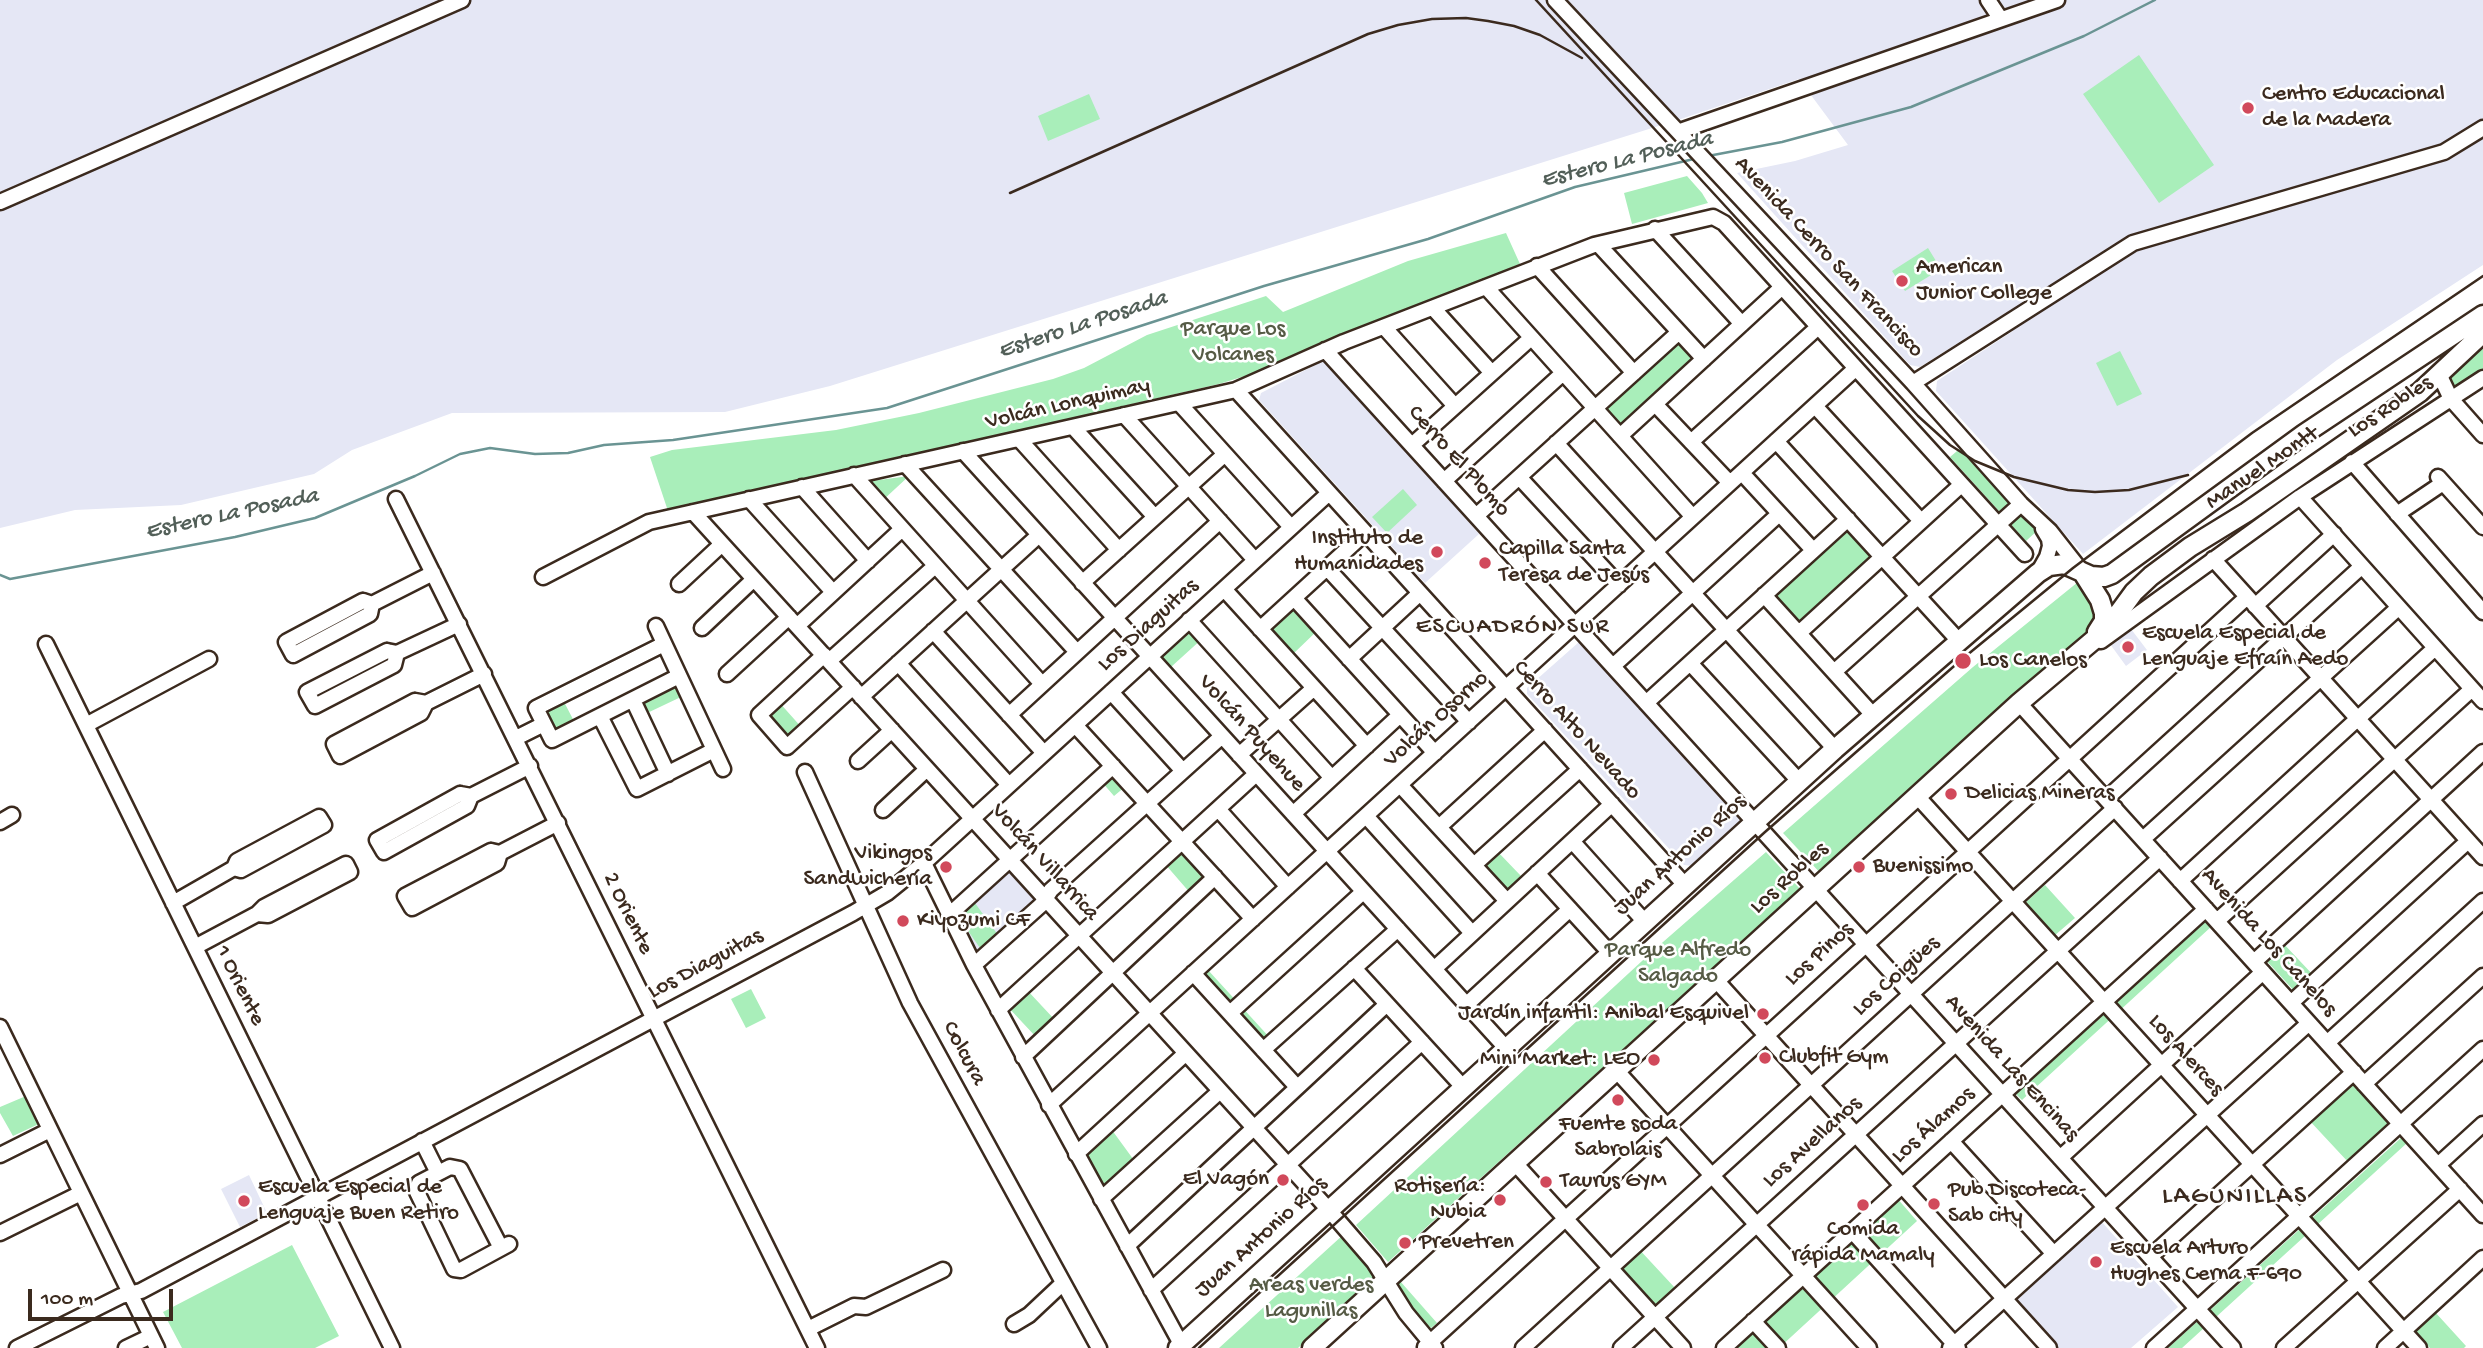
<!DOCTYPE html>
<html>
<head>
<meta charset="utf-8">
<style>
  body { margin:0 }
  #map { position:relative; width:2483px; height:1348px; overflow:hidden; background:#fff; font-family:"Gochi Hand",sans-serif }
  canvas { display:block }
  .scale { position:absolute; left:28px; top:1289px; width:145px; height:32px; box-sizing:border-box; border:4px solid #3b2a1e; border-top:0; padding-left:9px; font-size:21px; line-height:24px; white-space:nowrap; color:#3b2a1e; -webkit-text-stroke:5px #fff; paint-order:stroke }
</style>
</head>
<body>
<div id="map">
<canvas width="2483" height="1348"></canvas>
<div class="scale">100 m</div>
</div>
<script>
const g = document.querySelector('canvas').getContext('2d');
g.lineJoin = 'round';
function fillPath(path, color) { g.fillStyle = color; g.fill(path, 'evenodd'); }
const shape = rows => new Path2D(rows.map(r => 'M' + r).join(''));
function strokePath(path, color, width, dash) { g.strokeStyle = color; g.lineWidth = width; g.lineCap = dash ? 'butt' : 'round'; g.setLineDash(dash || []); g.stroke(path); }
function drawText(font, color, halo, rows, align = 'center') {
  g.font = font + ' "Gochi Hand",sans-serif'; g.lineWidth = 5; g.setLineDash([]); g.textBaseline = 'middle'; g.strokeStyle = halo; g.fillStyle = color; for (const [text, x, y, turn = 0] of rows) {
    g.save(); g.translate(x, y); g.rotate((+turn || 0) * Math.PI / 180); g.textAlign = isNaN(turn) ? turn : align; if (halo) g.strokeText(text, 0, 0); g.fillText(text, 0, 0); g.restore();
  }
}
const built = shape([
  [0,0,2483,0,2483,265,2337,360,2083,554,1936,391,1937,381,2013,331,2001,316,1920,367,1910,365,1737,173,1795,161,1848,145,1799,79,1684,118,830,386,725,412,452,413,352,450,314,474,181,505,75,510,0,528],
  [1325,360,1479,534,1425,583,1259,400,1261,393],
  [2131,629,2147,650,2126,666,2110,644],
  [1579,642,1584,643,1744,819,1693,866,1684,865,1527,694,1527,688],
  [1008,866,1040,900,978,956,955,914],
  [249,1175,267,1213,240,1227,221,1189],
  [2100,1220,2178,1307,2131,1348,2050,1348,2009,1303]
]);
const green = shape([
  [2139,55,2214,165,2159,203,2083,94],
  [1089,94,1100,119,1048,141,1038,116],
  [1687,176,1702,193,1708,203,1632,224,1624,193],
  [1506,233,1520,264,1245,376,1219,384,668,511,650,457,672,450,836,430,919,413,1053,379,1084,368,1147,335,1266,296,1283,312,1408,261],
  [1928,248,1941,269,1905,291,1892,271],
  [2483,340,2483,370,2452,390,2447,379],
  [1675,341,1681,341,1695,356,1695,361,1623,429,1601,407],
  [2120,351,2142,394,2117,406,2096,363],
  [1963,446,2038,530,2026,541,1950,457],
  [909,476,882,501,864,482],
  [1403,489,1417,505,1387,533,1372,517],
  [1844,526,1874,558,1802,625,1796,624,1774,599,1774,591],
  [2078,582,2094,602,2098,629,1823,876,1783,833,1973,667],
  [1290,605,1299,605,1319,629,1292,655,1269,630],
  [1194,629,1203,638,1171,667,1162,658],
  [676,683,683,696,643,715,637,702],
  [563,700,576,725,555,736,542,711],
  [778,701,803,729,787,743,762,716],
  [1112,770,1126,786,1114,796,1101,781],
  [1182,848,1208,875,1191,894,1165,864],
  [1498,852,1521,876,1507,890,1484,866],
  [1766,852,1800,889,1388,1262,1356,1225,1655,949],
  [2045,885,2075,918,2054,936,2025,903],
  [975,903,998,935,980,948,957,915],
  [2206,919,2212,926,2022,1100,2015,1093],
  [2282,942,2315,977,2297,994,2264,958],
  [1208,970,1271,1039,1264,1045,1202,976],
  [751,989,766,1018,746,1028,731,999],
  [1027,990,1055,1020,1036,1037,1008,1007],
  [2352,1080,2390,1124,2349,1163,2308,1119],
  [26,1096,41,1123,13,1136,0,1113,0,1107],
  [1109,1126,1136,1163,1104,1188,1083,1150],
  [2402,1137,2407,1143,2182,1348,2168,1348],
  [1896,1197,1917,1221,1779,1348,1732,1348],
  [1344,1234,1377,1275,1298,1348,1219,1348],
  [292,1245,339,1336,315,1348,182,1348,163,1312],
  [1637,1247,1676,1289,1654,1309,1617,1268],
  [1400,1281,1437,1323,1431,1328,1418,1316,1397,1285],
  [2435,1312,2466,1346,2464,1348,2430,1348,2414,1331]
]);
const stream = shape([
  [1708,156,1782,142,1911,107,2084,36,2155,0],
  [0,575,10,579,235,537,315,518,415,476,460,454,490,448,535,454,568,453,604,445,673,440,887,408,1264,286,1428,239,1575,187,1698,158]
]);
const minor = shape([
  [1555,0,1913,383,2021,504,2050,531,2083,573],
  [1988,0,2000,18],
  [1680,131,2057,0],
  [0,202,462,0],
  [1655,229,1742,324],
  [1598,244,1704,359],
  [1537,266,1634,373],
  [1486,287,1693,517],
  [1433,308,1492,373],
  [1384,327,1455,406],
  [1325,350,2233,1348],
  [2440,376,2451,399,2483,435],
  [1913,383,2133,243,2444,152,2483,128],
  [1236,390,1685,885],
  [1179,403,1291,527],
  [1655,404,1730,483],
  [1815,406,1921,521],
  [1124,415,1255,560],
  [1073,427,1155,517],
  [1620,436,1781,288],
  [1019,439,1119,550],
  [1776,441,1959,641],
  [1691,442,1817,328],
  [1556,443,1835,749],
  [1412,445,1531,338],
  [963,451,1506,1048],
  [2352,462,2483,612],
  [905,464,1077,652],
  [1742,473,1813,550],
  [854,475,1042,684],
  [1519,477,1619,585],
  [2438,477,2483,527],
  [1444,481,1563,373],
  [802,487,868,561],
  [2300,497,2483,701],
  [396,499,817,1348],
  [749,499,833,592],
  [693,512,1329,1210,1374,1262,1406,1313,1435,1348],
  [2397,514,2443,483],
  [1476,516,1679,332],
  [2213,559,2483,857],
  [1327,568,1469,722],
  [2038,573,2047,557,2050,546,2049,539,2043,529],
  [543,577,649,522,1236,390,1344,342,1594,245,1713,217,1724,223,2025,554],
  [1082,583,1225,454],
  [679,584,722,544],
  [1224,589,1367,746],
  [1764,595,1873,715],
  [1294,598,1435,753],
  [363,601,372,604,370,614,293,655,286,642,363,601],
  [372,604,433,573],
  [2255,606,2334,534],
  [1189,620,1332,778],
  [656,626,723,769],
  [797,626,902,529],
  [702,628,754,579],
  [1260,629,1365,533],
  [933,631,1044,753],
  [1799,633,1961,485],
  [2101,641,2300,497,2483,378],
  [46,644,392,1348],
  [664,644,536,708,552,740,679,676],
  [387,651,397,653,394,665,315,706,307,692,387,651],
  [397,653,459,624],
  [824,655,759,715,787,747,853,687],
  [1349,659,1420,593],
  [829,661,935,566],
  [898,663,1009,785],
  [1690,663,1799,781],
  [1613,666,1779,514],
  [1834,672,2021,504],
  [727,674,789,617],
  [1111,692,1183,771],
  [861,697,1039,535],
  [633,700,668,774],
  [415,701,426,703,421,713,340,756,334,744,415,701],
  [426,703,484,674],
  [1646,703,1848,519],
  [2019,703,2483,1215],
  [1009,715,1220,521],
  [600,716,637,789,714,750],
  [86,725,209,659],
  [1075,725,1253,919],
  [516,738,544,724],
  [1239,755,1314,688],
  [858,761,892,730],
  [805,772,910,1003,1099,1348],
  [1400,785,1507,901],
  [460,794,471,796,467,806,384,852,377,840,460,794],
  [471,796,530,766],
  [1917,796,2419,1348],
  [2106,799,2361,567],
  [1218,809,1288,887],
  [883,810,927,769],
  [1293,814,1400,715],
  [1366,816,1472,933],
  [0,822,12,815],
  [1439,827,1545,730],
  [2143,839,2398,608],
  [1572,841,1645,922],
  [491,851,500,853,497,863,412,908,405,896,491,851],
  [500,853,558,823],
  [924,863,974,965,1181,1344],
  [1474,865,1580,769],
  [1537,873,1610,953],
  [2180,881,2435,648],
  [173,903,234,868,241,870,324,825,319,817,237,861,234,868],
  [948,916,1113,766],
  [2217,921,2472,689],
  [195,947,257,914,264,907,346,864,350,872,268,915,257,914],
  [2254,962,2483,752],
  [974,965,1041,905,1051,890,1222,736],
  [1354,968,1463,1087],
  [1434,969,1612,804],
  [1193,973,1297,1087],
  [1715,979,2049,1348],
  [2291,1003,2468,841],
  [1466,1005,1570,909],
  [998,1010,1256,774],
  [1230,1013,1363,892],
  [0,1027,157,1348],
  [2327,1043,2483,901],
  [1263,1050,1398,929],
  [1023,1057,1215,877],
  [1615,1069,1869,1348],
  [2364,1084,2483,976],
  [1049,1105,1855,369],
  [422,1141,438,1173],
  [1951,1141,2054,1254],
  [1076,1154,1186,1053],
  [0,1155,50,1130],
  [2060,1158,2263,972],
  [1514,1162,1683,1348],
  [2438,1165,2483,1124],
  [1101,1199,1220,1091],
  [1852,1231,1958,1348],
  [0,1233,81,1193],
  [1127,1246,1387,1004],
  [501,1248,460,1169,450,1167,419,1183,417,1192,454,1269,461,1270,509,1244],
  [2150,1257,2354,1072],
  [1151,1290,1422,1042],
  [1753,1321,1778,1348],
  [1014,1324,1029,1315,1062,1284],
  [808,1329,854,1306,866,1307,943,1270],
  [1425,1347,2247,597],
  [17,1348,121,1296,141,1291,853,913,887,893,924,863,1329,493],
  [126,1348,151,1336],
  [1523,1348,2115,808],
  [1621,1348,2160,858],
  [1724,1348,2206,909],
  [1950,1348,2309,1023],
  [2154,1348,2483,1049],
  [2284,1348,2460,1189],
  [2385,1348,2483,1258]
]);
const major = shape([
  [2083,573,2100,600,2104,613,2104,621,2097,632],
  [1178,1348,1835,749,2038,573,2049,566,2064,564,2091,576,2104,577,2112,574,2304,434,2483,315],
  [1312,1348,2019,703,2096,638,2109,626,2134,592,2151,576,2190,547,2247,512,2420,392,2483,333]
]);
const rail = shape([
  [1536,0,1918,416,1950,445,1975,461,2014,477,2068,490,2095,492,2129,490,2188,475],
  [1010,193,1368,34,1398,25,1432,19,1466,18,1488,21,1514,26,1540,35,1582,58],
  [1199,1348,1765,832,1961,660,2073,568,2252,433,2483,276]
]);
const markers = [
  [2248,108,7,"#d1495b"],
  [1902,281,7,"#d1495b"],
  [1437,552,7,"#d1495b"],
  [1485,563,7,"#d1495b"],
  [2128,647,7,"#d1495b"],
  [1963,661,9,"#d1495b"],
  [1951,794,7,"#d1495b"],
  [946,867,7,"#d1495b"],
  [1859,867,7,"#d1495b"],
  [903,921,7,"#d1495b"],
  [1763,1014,7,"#d1495b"],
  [1765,1058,7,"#d1495b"],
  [1654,1060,7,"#d1495b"],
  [1618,1100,7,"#d1495b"],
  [1283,1180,7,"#d1495b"],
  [1546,1182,7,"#d1495b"],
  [1500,1200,7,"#d1495b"],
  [244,1201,7,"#d1495b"],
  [1934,1204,7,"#d1495b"],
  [1863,1205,7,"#d1495b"],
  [1405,1243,7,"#d1495b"],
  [2096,1262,7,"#d1495b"]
];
const poiNames = [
  ["Centro Educacional",2262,95],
  ["de la Madera",2262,121],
  ["American",1916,268],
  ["Junior College",1916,294],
  ["Instituto de",1423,539,"right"],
  ["Humanidades",1423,565,"right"],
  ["Capilla Santa",1499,550],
  ["Teresa de Jesús",1499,576],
  ["Escuela Especial de",2142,634],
  ["Lenguaje Efraín Aedo",2142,660],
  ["Los Canelos",1979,661],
  ["Delicias Mineras",1965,794],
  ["Vikingos",932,854,"right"],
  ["Sandwichería",932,880,"right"],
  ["Buenissimo",1873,867],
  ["Kiyozumi CF",917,921],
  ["Jardín infantil: Anibal Esquivel",1749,1014,"right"],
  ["Clubfit Gym",1779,1058],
  ["Mini Market: LEO",1640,1060,"right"],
  ["Fuente soda",1618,1125,"center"],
  ["Sabrolais",1618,1151,"center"],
  ["El Vagón",1269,1180,"right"],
  ["Taurus GYM",1560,1182],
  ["Rotisería:",1486,1187,"right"],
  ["Nubia",1486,1213,"right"],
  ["Escuela Especial de",258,1188],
  ["Lenguaje Buen Retiro",258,1214],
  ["Pub Discoteca-",1948,1191],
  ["Sab city",1948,1217],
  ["Comida",1863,1230,"center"],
  ["rápida Mamaly",1863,1256,"center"],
  ["Prevetren",1419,1243],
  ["Escuela Arturo",2110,1249],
  ["Hughes Cerna F-690",2110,1275]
];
const streetNames = [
  ["Avenida Cerro San Francisco",1828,258,47],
  ["Volcán Lonquimay",1068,405,-13],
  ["Los Robles",2391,408,-33],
  ["Cerro El Plomo",1458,462,48],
  ["Manuel Montt",2263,469,-34],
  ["Los Diaguitas",1149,626,-42],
  ["Volcán Osorno",1437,720,-42],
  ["Cerro Alto Nevado",1576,731,48],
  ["Volcán Puyehue",1251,734,48],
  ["Juan Antonio Ríos",1681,856,-42],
  ["Volcán Villarrica",1044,863,48],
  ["Los Robles",1790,879,-42],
  ["2 Oriente",627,914,64],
  ["Avenida Los Canelos",2268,943,48],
  ["Los Pinos",1820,955,-42],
  ["Los Diaguitas",706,965,-28],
  ["Los Coigües",1897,977,-42],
  ["1 Oriente",239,986,64],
  ["Colcura",963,1054,62],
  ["Los Alerces",2185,1056,48],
  ["Avenida Las Encinas",2011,1069,48],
  ["Los Álamos",1934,1126,-42],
  ["Los Avellanos",1813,1143,-42],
  ["Juan Antonio Ríos",1262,1238,-42]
];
const parkNames = [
  ["Parque Los",1233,330],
  ["Volcanes",1233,356],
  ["Parque Alfredo",1678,951],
  ["Salgado",1678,977],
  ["Areas verdes",1311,1286],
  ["Lagunillas",1311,1312]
];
const waterNames = [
  ["Estero La Posada",1627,161,-14],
  ["Estero La Posada",1083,326,-18],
  ["Estero La Posada",232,515,-12]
];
const neighbourhoodNames = [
  ["ESCUADRÓN SUR",1513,628]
];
const quarterNames = [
  ["LAGUNILLAS",2235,1198]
];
fillPath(built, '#e5e7f5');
fillPath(green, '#a9eeba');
strokePath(stream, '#6a9493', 2.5);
strokePath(minor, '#3b2a1e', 19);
strokePath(major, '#3b2a1e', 23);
strokePath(minor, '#fff', 14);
strokePath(major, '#fff', 18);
strokePath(rail, '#3b2a1e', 2.5);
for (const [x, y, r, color] of markers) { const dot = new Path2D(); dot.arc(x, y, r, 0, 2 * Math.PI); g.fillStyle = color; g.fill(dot); strokePath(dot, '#fff', 2.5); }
drawText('23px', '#3b2a1e', '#fff', poiNames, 'left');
drawText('23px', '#3b2a1e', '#fff', streetNames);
drawText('23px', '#565b45', '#fff', parkNames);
drawText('italic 24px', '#525f58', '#fff', waterNames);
g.letterSpacing = '2px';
drawText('24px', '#3b2a1e', '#fff', neighbourhoodNames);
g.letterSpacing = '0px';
g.letterSpacing = '2px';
drawText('26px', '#3b2a1e', '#fff', quarterNames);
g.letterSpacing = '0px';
</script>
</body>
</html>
